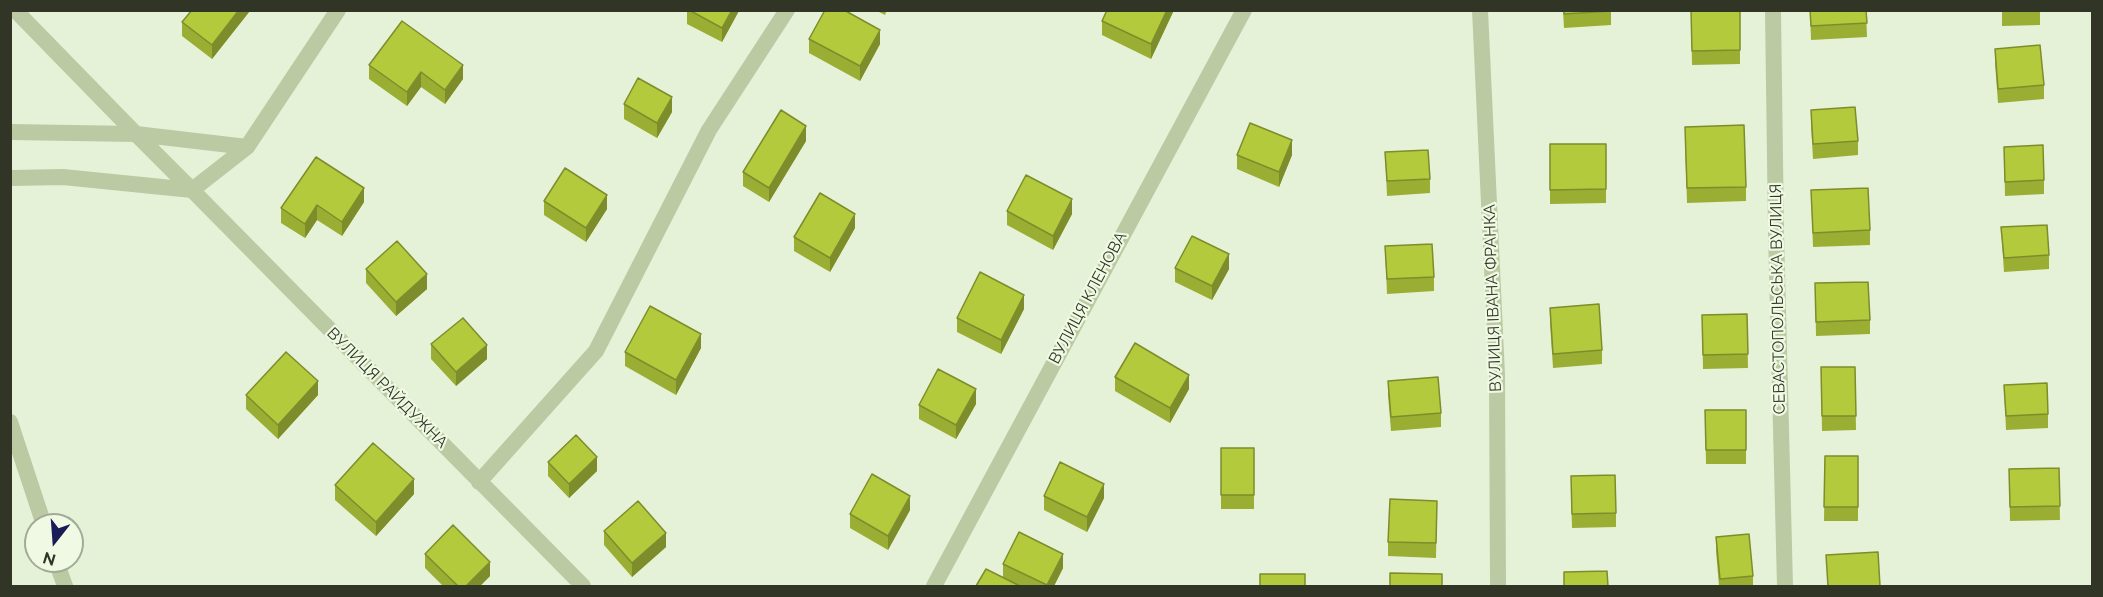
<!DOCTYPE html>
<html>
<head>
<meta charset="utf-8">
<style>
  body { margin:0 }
  #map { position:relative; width:2103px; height:597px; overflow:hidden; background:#e6f2d7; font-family:Raleway,sans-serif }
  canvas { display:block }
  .frame { position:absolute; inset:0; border:12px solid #313525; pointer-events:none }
  .north { position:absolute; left:24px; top:513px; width:60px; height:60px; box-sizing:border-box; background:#eff9e3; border:2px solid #a3ab97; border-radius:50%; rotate:197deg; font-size:16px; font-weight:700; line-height:24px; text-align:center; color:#313525 }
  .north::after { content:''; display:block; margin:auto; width:21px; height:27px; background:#1a1b57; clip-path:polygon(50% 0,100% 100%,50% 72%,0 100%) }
</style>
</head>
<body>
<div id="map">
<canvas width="2103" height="597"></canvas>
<div class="frame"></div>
<div class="north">N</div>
</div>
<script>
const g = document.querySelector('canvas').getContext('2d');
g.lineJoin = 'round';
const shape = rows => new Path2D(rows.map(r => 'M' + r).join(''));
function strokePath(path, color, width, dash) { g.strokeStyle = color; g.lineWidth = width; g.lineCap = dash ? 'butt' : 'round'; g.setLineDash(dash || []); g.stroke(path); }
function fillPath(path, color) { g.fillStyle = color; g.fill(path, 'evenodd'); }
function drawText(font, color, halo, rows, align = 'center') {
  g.font = font + ' Raleway,sans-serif'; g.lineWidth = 4.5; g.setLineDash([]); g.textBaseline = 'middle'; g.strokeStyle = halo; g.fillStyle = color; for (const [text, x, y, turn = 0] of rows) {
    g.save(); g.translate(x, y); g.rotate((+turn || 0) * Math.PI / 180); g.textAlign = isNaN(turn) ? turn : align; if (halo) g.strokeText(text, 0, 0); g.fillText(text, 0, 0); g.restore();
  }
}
const minor = shape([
  [15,10,136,134],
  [1480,10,1497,375,1498,586],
  [1773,10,1776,232,1785,586],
  [192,190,583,586],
  [10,422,44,525],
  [479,482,596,351,709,130,787,10],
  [56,561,65,586],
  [934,586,1244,10]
]);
const tertiary = shape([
  [10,132,136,134,247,147],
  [136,134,192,190],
  [10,178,63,177,192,190],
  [192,190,247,147,338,10]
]);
const wall = shape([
  [250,10,212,59,182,36,182,22],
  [687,10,739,10,722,42,687,24],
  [875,10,887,10,885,15],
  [1107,10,1174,10,1151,59,1102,35,1102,21],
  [1563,10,1611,11,1611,25,1564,28],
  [1691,10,1740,50,1740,64,1692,65],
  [1810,10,1866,10,1867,37,1811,40],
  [2002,10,2040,10,2040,25,2002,26],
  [809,39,880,44,860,81,809,53],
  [1995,49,2044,85,2044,99,1998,103,1995,63],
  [369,65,463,79,445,104,421,87,407,106,369,79],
  [624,104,672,112,657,138,624,119],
  [1811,110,1858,141,1858,155,1813,159,1811,124],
  [806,141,769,202,743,186,743,172],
  [1685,141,1746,187,1746,201,1687,203],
  [1550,144,1606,144,1606,203,1550,204],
  [2004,147,2044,180,2044,194,2005,196],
  [1385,152,1430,179,1430,193,1387,196],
  [1237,155,1292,155,1279,187,1237,169],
  [1811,190,1870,230,1870,245,1813,247],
  [544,201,607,209,586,242,544,215],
  [364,202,342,236,317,220,305,238,281,223,281,208],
  [1007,211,1072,214,1053,250,1007,225],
  [2001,227,2049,255,2049,269,2004,272],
  [855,228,830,272,794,251,794,237],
  [1385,246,1434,277,1434,291,1387,294],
  [1175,268,1229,269,1212,300,1175,282],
  [366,269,427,289,396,316,366,283],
  [1815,283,1870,320,1870,334,1816,336],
  [1550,308,1602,350,1602,364,1553,368,1550,322],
  [1024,309,1001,354,957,332,957,318],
  [1747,314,1748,368,1703,369,1702,315],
  [431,344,487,359,456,386,431,359],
  [701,348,676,395,625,366,625,352],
  [1821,367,1855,367,1856,430,1822,431],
  [1115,377,1189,389,1170,423,1115,391],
  [1388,381,1441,413,1441,427,1391,431,1388,395],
  [2004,385,2048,414,2048,428,2006,430],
  [246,395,318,395,278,439,246,409],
  [976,404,956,439,919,419,919,405],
  [1705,410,1746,410,1746,464,1706,464],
  [1221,448,1254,448,1254,509,1221,509],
  [1825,456,1858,456,1858,521,1824,521],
  [548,462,597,471,569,498,548,476],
  [2059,468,2060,520,2010,521,2009,469],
  [335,485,414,494,376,536,335,500],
  [1571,490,1616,513,1616,527,1572,528],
  [1044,496,1104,498,1087,532,1044,510],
  [1437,501,1436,558,1388,556,1388,542],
  [910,510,888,550,850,528,850,514],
  [604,531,666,547,632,577,604,545],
  [1716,537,1753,576,1753,586,1719,586,1716,551],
  [425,554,490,576,480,586,443,586,425,568],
  [1003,564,1063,568,1054,586,1020,586,1003,578]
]);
const shadedWall = shape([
  [239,10,250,11,212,59,212,45],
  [732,10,739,11,722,42,722,28],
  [1167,10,1174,10,1151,59,1151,44],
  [880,30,880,44,860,81,860,66],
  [463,65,463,79,445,104,445,90],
  [421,72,421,87,407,106,407,92],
  [672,97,672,112,657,138,657,123],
  [806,126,806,141,769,202,769,188],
  [1292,140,1292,155,1279,187,1279,172],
  [364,188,364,202,342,236,342,222],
  [607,195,607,209,586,242,586,228],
  [1072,199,1072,214,1053,250,1053,236],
  [317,205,317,220,305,238,305,224],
  [855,214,855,228,830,272,830,258],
  [1229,254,1229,269,1212,300,1212,286],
  [427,274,427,289,396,316,396,302],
  [1024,295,1024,309,1001,354,1001,340],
  [701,334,701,348,676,395,676,380],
  [487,345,487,359,456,386,456,372],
  [1189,375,1189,389,1170,423,1170,408],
  [318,381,318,395,278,439,278,425],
  [976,389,976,404,956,439,956,425],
  [597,457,597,471,569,498,569,484],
  [414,479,414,494,376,536,376,522],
  [1104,484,1104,498,1087,532,1087,517],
  [910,496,910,510,888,550,888,536],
  [666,533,666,547,632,577,632,563],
  [1063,554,1063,568,1054,586,1047,586],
  [490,562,490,576,480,586,466,586]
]);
const building = shape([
  [192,10,239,10,212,45,182,22,192,10],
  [689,10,732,10,722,28,689,10],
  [825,10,844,10,880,30,860,66,809,39,825,10],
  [1107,10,1167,10,1151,44,1102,21,1107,10],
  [1564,10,1611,10,1611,11,1564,14,1564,10],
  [1691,10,1740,10,1740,50,1692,51,1691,10],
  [1810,10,1866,10,1867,23,1811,26,1810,10],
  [2002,10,2039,10,2002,11,2002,10],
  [402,21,463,65,445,90,421,72,407,92,369,65,402,21],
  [2040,45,2044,85,1998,89,1995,49,2040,45],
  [638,78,672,97,657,123,624,104,638,78],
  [1855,107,1858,141,1813,144,1811,110,1855,107],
  [781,110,806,126,769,188,743,172,781,110],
  [1250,123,1292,140,1279,172,1237,155,1250,123],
  [1744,125,1746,187,1687,188,1685,127,1744,125],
  [1550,144,1606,144,1606,189,1550,190,1550,144],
  [2043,145,2044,180,2005,182,2004,147,2043,145],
  [1428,150,1430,179,1387,181,1385,152,1428,150],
  [316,157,364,188,342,222,317,205,305,224,281,208,316,157],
  [565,168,607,195,586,228,544,201,565,168],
  [1026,175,1072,199,1053,236,1007,211,1026,175],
  [1868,188,1870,230,1813,233,1811,190,1868,188],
  [820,193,855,214,830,258,794,237,820,193],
  [2047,225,2049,255,2004,258,2001,227,2047,225],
  [1192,236,1229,254,1212,286,1175,268,1192,236],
  [397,241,427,274,396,302,366,269,397,241],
  [1432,244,1434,277,1387,279,1385,246,1432,244],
  [980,272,1024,295,1001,340,957,318,980,272],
  [1868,282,1870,320,1816,322,1815,283,1868,282],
  [1599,304,1602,350,1553,354,1550,308,1599,304],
  [650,306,701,334,676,380,625,352,650,306],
  [1747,314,1748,354,1703,355,1702,315,1747,314],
  [463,318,487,345,456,372,431,344,463,318],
  [1135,343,1189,375,1170,408,1115,377,1135,343],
  [286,352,318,381,278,425,246,395,286,352],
  [1821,367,1855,367,1856,416,1822,416,1821,367],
  [938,369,976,389,956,425,919,405,938,369],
  [1438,377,1441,413,1391,417,1388,381,1438,377],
  [2047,383,2048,414,2006,416,2004,385,2047,383],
  [1705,410,1746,410,1746,450,1706,450,1705,410],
  [576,435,597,457,569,484,548,462,576,435],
  [373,443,414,479,376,522,335,485,373,443],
  [1221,448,1254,448,1254,495,1221,495,1221,448],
  [1825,456,1858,456,1858,507,1824,507,1825,456],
  [1060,462,1104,484,1087,517,1044,496,1060,462],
  [2059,468,2060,506,2010,507,2009,469,2059,468],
  [872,474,910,496,888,536,850,514,872,474],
  [1615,475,1616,513,1572,514,1571,476,1615,475],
  [1390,499,1437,501,1436,543,1388,542,1390,499],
  [638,501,666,533,632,563,604,531,638,501],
  [453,525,490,562,466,586,458,586,425,554,453,525],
  [1019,532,1063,554,1047,585,1003,564,1019,532],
  [1749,534,1753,576,1720,579,1716,537,1749,534],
  [1878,552,1880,586,1828,586,1826,555,1878,552],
  [986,569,1020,586,976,586,986,569],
  [1607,571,1608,586,1564,586,1564,572,1607,571],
  [1390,573,1442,574,1442,586,1390,586,1390,573],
  [1260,574,1305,574,1305,586,1260,586,1260,574]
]);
const streetNames = [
  ["ВУЛИЦЯ КЛЕНОВА",1088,298,-62],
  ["ВУЛИЦЯ ІВАНА ФРАНКА",1493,298,-92],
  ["СЕВАСТОПОЛЬСЬКА ВУЛИЦЯ",1778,299,-91],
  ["ВУЛИЦЯ РАЙДУЖНА",387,388,45]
];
strokePath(minor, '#bbcaa3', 16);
strokePath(tertiary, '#bbcaa3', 16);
fillPath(wall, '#9aae34');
fillPath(shadedWall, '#7d8d2b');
fillPath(building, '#b3ca3d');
strokePath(building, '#7d8d2b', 1.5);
drawText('16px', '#313525', '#eff9e3', streetNames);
</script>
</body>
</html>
